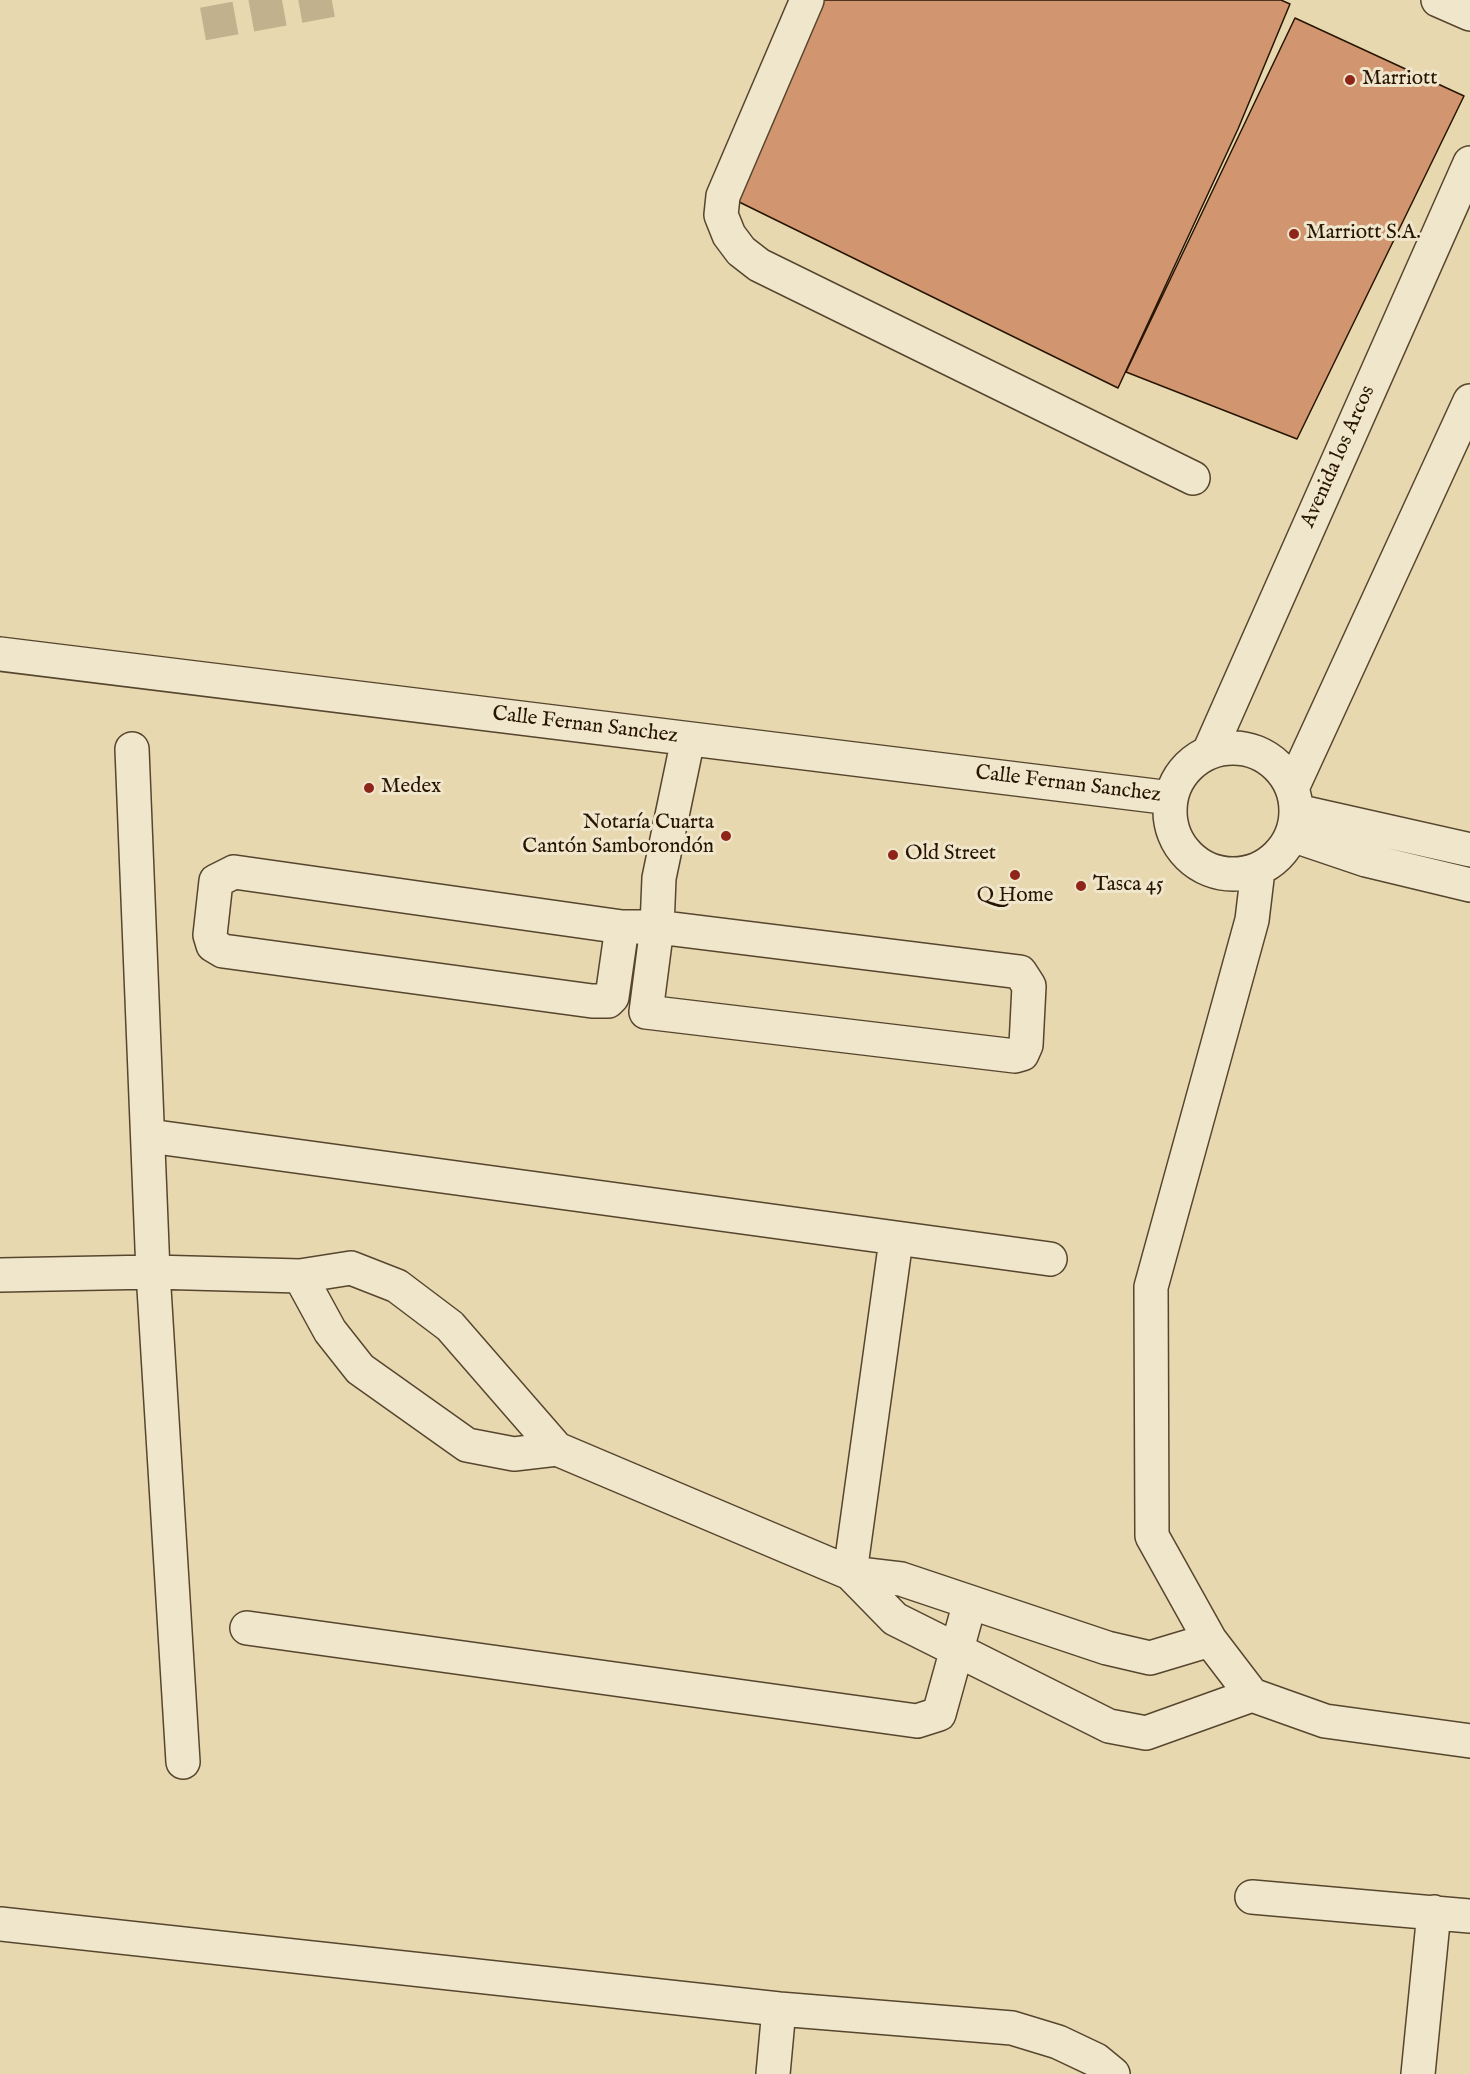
<!DOCTYPE html>
<html>
<head>
<meta charset="utf-8">
<style>
  body { margin:0 }
  canvas { display:block; background:#e7d8b0 }
</style>
</head>
<body>
<canvas width="1470" height="2074"></canvas>
<script>
const g = document.querySelector('canvas').getContext('2d');
g.lineJoin = 'round';
function fillPath(path, color) { g.fillStyle = color; g.fill(path, 'evenodd'); }
const shape = rows => new Path2D(rows.map(r => 'M' + r).join(''));
function strokePath(path, color, width, dash) { g.strokeStyle = color; g.lineWidth = width; g.lineCap = dash ? 'butt' : 'round'; g.setLineDash(dash || []); g.stroke(path); }
function drawText(font, color, halo, rows, align = 'center') {
  g.font = font + ' "IM FELL English",serif'; g.lineWidth = 6; g.setLineDash([]); g.textBaseline = 'middle'; g.strokeStyle = halo; g.fillStyle = color; for (const [text, x, y, turn = 0] of rows) {
    g.save(); g.translate(x, y); g.rotate((+turn || 0) * Math.PI / 180); g.textAlign = isNaN(turn) ? turn : align; if (halo) g.strokeText(text, 0, 0); g.fillText(text, 0, 0); g.restore();
  }
}
const building = shape([
  [820,0,1281,0,1290,4,1238,129,1118,388,731,198,820,0],
  [1295,18,1464,96,1297,439,1126,372,1295,18]
]);
const minorTunnel = shape([
  [203,24,335,0]
]);
const minor = shape([
  [807,0,723,196,721,215,729,235,741,251,759,265,1193,478],
  [1438,0,1470,14],
  [0,654,1171,798],
  '1170 811a63 63 0 1 1 126 0a63 63 0 1 1-126 0Z',
  [132,749,153,1272,183,1762],
  [1209,752,1470,163],
  [1293,786,1470,401],
  [1297,811,1470,850],
  [1292,835,1366,860,1470,885],
  [1258,870,1252,920,1151,1287,1152,1536,1210,1640,1252,1695,1325,1721,1470,1741],
  [234,872,622,927,612,997,608,1001,592,1001,223,951,213,945,210,935,216,881,234,872],
  [622,927,657,927,1020,972,1029,986,1026,1045,1022,1054,1015,1056,646,1012,657,927,659,878,688,739],
  [149,1136,1050,1259],
  [0,1275,153,1272,300,1276,351,1268,397,1286,450,1326,557,1449,850,1573,901,1579,1107,1648,1150,1658,1210,1640],
  [300,1276,330,1331,360,1369,467,1445,514,1454,557,1449],
  [850,1573,895,1619,1109,1726,1146,1733,1252,1695],
  [850,1573,896,1240],
  [247,1628,917,1721,939,1714,970,1602],
  [1252,1897,1470,1916],
  [0,1924,779,2009,1012,2028,1058,2042,1096,2060,1113,2074],
  [773,2074,779,2009],
  [1418,2074,1434,1912]
]);
const markers = [
  [1350,80,6,"#8f2418"],
  [1294,234,6,"#8f2418"],
  [369,788,6,"#8f2418"],
  [726,836,6,"#8f2418"],
  [893,855,6,"#8f2418"],
  [1015,875,6,"#8f2418"],
  [1081,886,6,"#8f2418"]
];
const poiNames = [
  ["Marriott",1362,80],
  ["Marriott S.A.",1306,234],
  ["Medex",381,788],
  ["Notaría Cuarta",714,824,"right"],
  ["Cantón Samborondón",714,848,"right"],
  ["Old Street",905,855],
  ["Tasca 45",1093,886],
  ["Q Home",1015,897,"center"]
];
const streetNames = [
  ["Avenida los Arcos",1339,457,-66],
  ["Calle Fernan Sanchez",585,726,7],
  ["Calle Fernan Sanchez",1068,785,7]
];
fillPath(building, '#d19670');
strokePath(building, '#271502', 1.5);
strokePath(minorTunnel, '#c1b18d', 33, [33, 16]);
strokePath(minor, '#57462e', 36);
strokePath(minor, '#efe6cc', 33);
for (const [x, y, r, color] of markers) { const dot = new Path2D(); dot.arc(x, y, r, 0, 2 * Math.PI); g.fillStyle = color; g.fill(dot); strokePath(dot, '#efe6cc', 2); }
drawText('21px', '#271502', '#efe6cc', poiNames, 'left');
drawText('21px', '#271502', '#efe6cc', streetNames);
</script>
</body>
</html>
